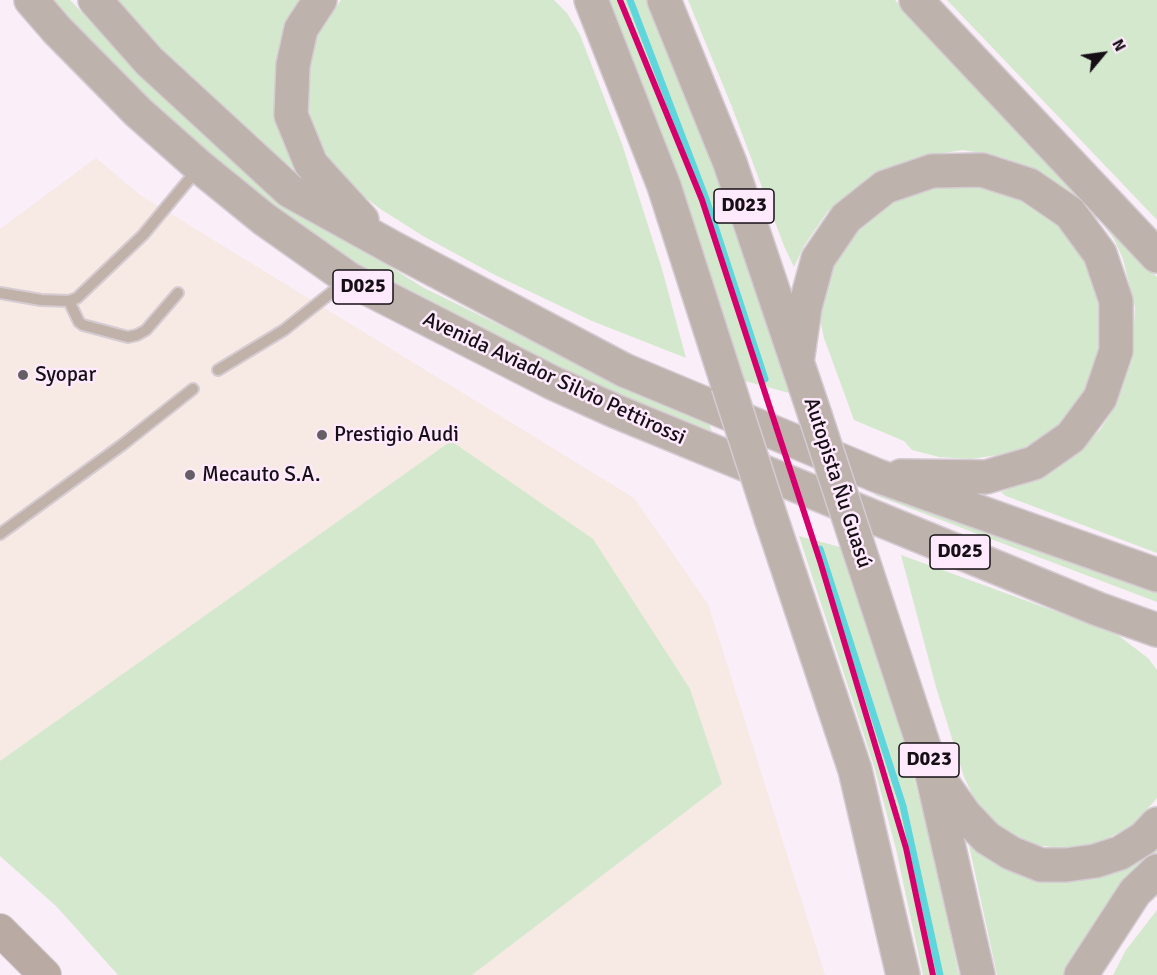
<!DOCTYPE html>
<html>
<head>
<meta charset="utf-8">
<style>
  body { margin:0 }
  #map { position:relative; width:1157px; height:975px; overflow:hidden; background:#faeef8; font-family:Signika,sans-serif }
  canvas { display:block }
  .north { position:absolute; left:1073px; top:24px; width:60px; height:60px; -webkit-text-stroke:4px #feeafc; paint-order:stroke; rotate:61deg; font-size:16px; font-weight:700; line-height:24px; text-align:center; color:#161016 }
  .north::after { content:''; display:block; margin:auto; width:21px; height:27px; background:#161016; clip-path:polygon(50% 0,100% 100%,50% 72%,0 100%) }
</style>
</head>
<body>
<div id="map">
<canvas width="1157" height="975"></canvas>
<div class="north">N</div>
</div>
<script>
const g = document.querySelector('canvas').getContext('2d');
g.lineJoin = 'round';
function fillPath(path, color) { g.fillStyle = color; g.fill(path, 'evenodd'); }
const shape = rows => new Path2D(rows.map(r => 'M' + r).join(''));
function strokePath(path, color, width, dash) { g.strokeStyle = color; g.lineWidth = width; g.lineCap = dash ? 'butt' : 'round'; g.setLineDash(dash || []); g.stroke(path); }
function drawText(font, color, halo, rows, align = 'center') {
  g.font = font + ' Signika,sans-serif'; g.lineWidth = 5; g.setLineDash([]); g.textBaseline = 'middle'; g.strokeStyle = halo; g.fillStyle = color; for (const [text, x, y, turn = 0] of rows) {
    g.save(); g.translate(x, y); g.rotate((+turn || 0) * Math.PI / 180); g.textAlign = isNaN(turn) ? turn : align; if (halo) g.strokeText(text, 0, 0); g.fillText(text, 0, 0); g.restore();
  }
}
const industrial = shape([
  [96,158,140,195,634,498,708,604,825,975,472,975,722,784,451,441,0,761,0,229]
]);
const green = shape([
  [49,0,70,0,150,85,243,166,328,228,424,288,555,352,704,413,712,431,548,366,417,301,319,240,233,178,139,95],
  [110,0,305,0,298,173,224,112],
  [341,0,554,0,567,13,580,35,622,144,662,269,686,358,592,321,495,275,423,236,379,208,350,185,329,159,312,125,306,94,309,62,319,32],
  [606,0,648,0,717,173,793,394,745,381,680,183],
  [688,0,895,0,1157,277,1157,553,1006,496,1001,492,1045,474,1080,450,1100,430,1116,405,1132,360,1135,308,1123,259,1114,239,1100,221,1075,195,1039,171,1001,157,963,150,931,155,902,163,874,175,828,211,804,246,794,267,784,246,732,107],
  [947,0,1157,0,1157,220],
  [975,186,1003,190,1023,198,1060,224,1091,269,1101,300,1100,355,1088,386,1075,405,1059,424,1043,437,1021,449,998,455,971,459,939,457,912,450,904,441,854,420,824,338,820,319,821,302,826,279,858,227,892,201,935,187],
  [451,441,593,539,690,689,722,784,472,975,118,975,57,907,0,856,0,761],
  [870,478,1157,587,1157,602,875,495],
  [799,536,840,547,908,755,928,831,959,975,923,975,896,849,874,766],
  [901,555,1115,633,1148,658,1157,670,1157,798,1132,826,1108,838,1084,846,1060,848,1037,845,1012,834,992,821,977,804,964,777,936,687],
  [967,836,1010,864,1157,842,1157,852,1145,865,1069,975,997,975],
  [1157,910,1157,975,1113,975,1126,950]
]);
const stream = shape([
  [630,0,706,199,765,379],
  [820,549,903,806,940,975]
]);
const lane = shape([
  [0,293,41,300,69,301,77,298,143,235,197,170],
  [69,301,79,322,83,325,128,337,137,335,146,330,178,293],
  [218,370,284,330,346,281],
  [0,534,122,445,193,389]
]);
const primary = shape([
  [0,930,45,975]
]);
const highway = shape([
  [31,0,57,30,138,112,200,167,264,219,349,279,553,383,615,411,1098,609,1157,630],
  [95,0,149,61,290,191,395,249,624,370,878,476,1157,575],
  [320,0,301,29,293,65,291,115,311,164,362,220],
  [591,0,664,186,728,385],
  [664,0,730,163,815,415],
  [916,0,1157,256],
  [797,362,805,307,818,259,846,218,885,187,932,171,982,170,1029,185,1070,213,1100,254,1116,301,1116,351,1100,398,1071,437,1034,463,986,477,901,476],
  [771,518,855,770,903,975],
  [860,552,930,765,978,975],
  [941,781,965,815,987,838,1011,853,1041,865,1066,865,1095,861,1120,853,1144,838,1157,824],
  [1081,975,1135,892,1157,871]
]);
const highwayBridge = shape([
  [728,385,771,518],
  [815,415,860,552]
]);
const cycleway = shape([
  [620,0,702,200,820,561,906,848,933,975]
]);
const markers = [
  [23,375,6,"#665e65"],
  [322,435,6,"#665e65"],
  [190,475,6,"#665e65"]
];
const shields = [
  [744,206,60],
  [363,287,60],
  [960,552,60],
  [929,760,60]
];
const shieldNames = [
  ["D023",744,206],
  ["D025",363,287],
  ["D025",960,552],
  ["D023",929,760]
];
const poiNames = [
  ["Syopar",35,375],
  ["Prestigio Audi",334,435],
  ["Mecauto S.A.",202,475]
];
const streetNames = [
  ["Avenida Aviador Silvio Pettirossi",554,379,25],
  ["Autopista Ñu Guasú",837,483,72]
];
fillPath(industrial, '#f7e9e3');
fillPath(green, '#d4e8cd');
strokePath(stream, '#5fd6db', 7);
strokePath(lane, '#d5cbd3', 14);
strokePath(primary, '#d5cbd3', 34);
strokePath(highway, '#d5cbd3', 36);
strokePath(lane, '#c1b2a9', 10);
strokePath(primary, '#b9aaa4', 32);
strokePath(highway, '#beb2ad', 33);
strokePath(highwayBridge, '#d5cbd3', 36, []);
strokePath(highwayBridge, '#beb2ad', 33);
strokePath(cycleway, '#d6006c', 6);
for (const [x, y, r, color] of markers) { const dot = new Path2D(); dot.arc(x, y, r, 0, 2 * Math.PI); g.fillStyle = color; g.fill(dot); strokePath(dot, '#feeafc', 2); }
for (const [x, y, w] of shields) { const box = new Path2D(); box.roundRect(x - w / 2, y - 17, w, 34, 4.5); g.fillStyle = '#feeafc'; g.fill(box); strokePath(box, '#161016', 1.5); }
drawText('bold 20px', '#161016', null, shieldNames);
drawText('21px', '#161016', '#feeafc', poiNames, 'left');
drawText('21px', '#161016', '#feeafc', streetNames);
</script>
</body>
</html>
